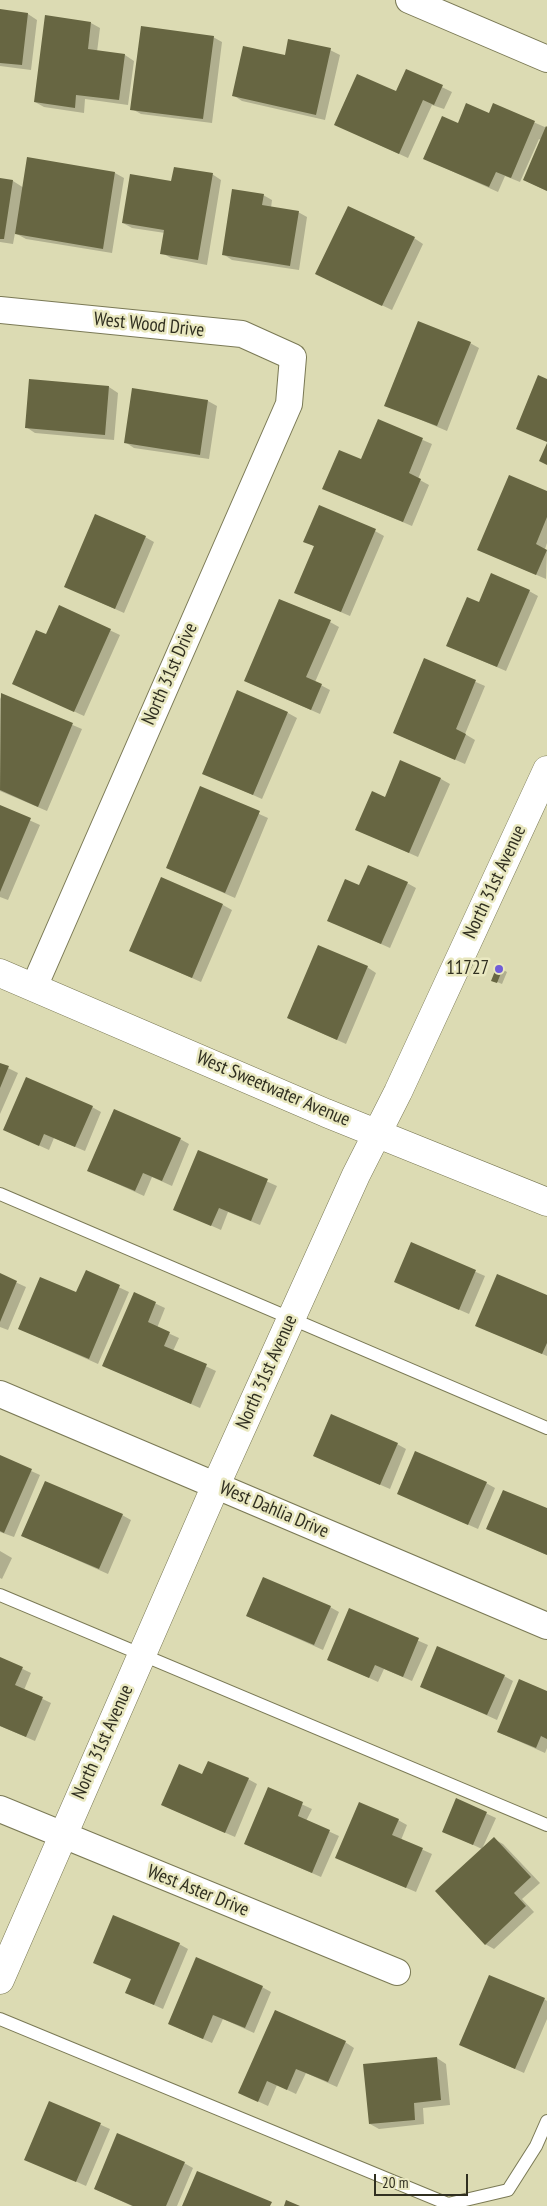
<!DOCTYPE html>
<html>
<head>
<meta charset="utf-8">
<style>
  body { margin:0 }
  #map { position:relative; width:547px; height:2206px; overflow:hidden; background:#dcdbb3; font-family:"PT Sans Narrow",sans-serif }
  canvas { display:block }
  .scale { position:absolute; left:374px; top:2174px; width:94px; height:22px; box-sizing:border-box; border:2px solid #302f20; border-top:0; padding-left:6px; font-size:15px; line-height:18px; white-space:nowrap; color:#302f20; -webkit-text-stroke:4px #e9e8c0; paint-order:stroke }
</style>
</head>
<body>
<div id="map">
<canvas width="547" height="2206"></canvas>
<div class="scale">20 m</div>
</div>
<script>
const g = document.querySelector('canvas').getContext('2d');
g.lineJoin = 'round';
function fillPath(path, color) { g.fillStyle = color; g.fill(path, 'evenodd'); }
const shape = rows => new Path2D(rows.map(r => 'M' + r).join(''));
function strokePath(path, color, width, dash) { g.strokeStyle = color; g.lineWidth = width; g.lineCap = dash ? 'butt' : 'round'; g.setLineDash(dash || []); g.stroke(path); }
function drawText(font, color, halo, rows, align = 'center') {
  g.font = font + ' "PT Sans Narrow",sans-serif'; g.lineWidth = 5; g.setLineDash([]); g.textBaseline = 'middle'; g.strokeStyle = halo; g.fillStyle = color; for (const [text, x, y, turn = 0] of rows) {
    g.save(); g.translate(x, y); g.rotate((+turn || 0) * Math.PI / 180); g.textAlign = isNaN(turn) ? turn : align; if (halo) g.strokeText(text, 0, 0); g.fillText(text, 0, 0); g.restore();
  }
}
const shadow = shape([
  [0,11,28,14,37,20,31,70,0,66],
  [91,23,100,28,97,52,125,55,134,61,128,105,85,99,84,113,44,107,35,102],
  [213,37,222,42,212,123,141,114,132,109],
  [330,50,340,55,325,120,242,101,233,95,286,56],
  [407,70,452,92,444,109,432,105,408,158,336,125,397,93],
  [494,105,547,128,547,191,524,180,541,140,539,139,520,182,505,176,498,192,425,159,459,124,490,114],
  [115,173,124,178,112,253,26,239,15,233,13,244,0,242,0,179,13,181,24,188],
  [212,174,221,180,207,265,171,258,162,253,165,233,132,228,123,223,172,183],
  [263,195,272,200,271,208,298,212,307,217,299,270,232,260,223,254],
  [414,238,423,244,392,310,326,279],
  [470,343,479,348,447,431,386,405],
  [30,380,109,387,118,393,114,440,35,433,26,427],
  [133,389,208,401,217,406,209,459,134,448,125,442],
  [379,421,432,444,418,479,429,485,412,526,333,493,362,461],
  [547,493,547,543,545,549,547,550,546,579,488,554],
  [375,531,384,536,350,616,305,597,315,547,305,541],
  [145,537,154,542,124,613,66,587],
  [529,591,538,596,506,671,457,650,480,604],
  [60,607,120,635,84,716,23,688],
  [330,622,339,627,315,682,330,690,320,714,245,681],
  [425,660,485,686,465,734,475,740,465,764,394,733],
  [2,695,82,729,47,811,0,791,0,699],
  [288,713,297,718,262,799,203,773],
  [441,779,450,784,418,857,357,830,385,798],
  [201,788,268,818,235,898,167,868],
  [0,807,40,825,8,900,0,897],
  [407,883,416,888,390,948,329,921,360,887],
  [223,905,232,910,201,982,131,951],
  [367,967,376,973,346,1044,288,1018],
  [498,967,507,972,502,984,495,981],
  [0,1064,18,1073,0,1114],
  [92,1107,101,1112,85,1151,54,1138,49,1150,5,1130],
  [180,1139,189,1144,172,1186,152,1177,144,1196,89,1171],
  [199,1151,277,1186,260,1225,228,1212,221,1230,174,1209],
  [412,1244,485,1276,469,1314,396,1282],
  [86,1272,129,1292,98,1364,20,1329,77,1294],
  [0,1275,26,1287,8,1330,0,1327],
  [135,1294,165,1308,157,1328,179,1338,173,1351,216,1371,200,1408,104,1366],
  [547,1296,547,1356,486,1330],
  [397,1444,406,1449,390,1489,314,1456],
  [0,1457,40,1475,14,1537,0,1532],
  [486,1483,495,1488,478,1529,399,1494],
  [547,1510,547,1555,488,1529],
  [122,1515,131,1520,108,1574,23,1536],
  [0,1551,12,1558,2,1579,0,1578],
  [330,1607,339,1612,323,1650,247,1616],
  [349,1610,428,1645,412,1681,384,1669,378,1682,328,1659],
  [0,1658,31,1673,24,1690,51,1703,35,1741,0,1726],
  [504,1676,513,1681,497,1720,422,1686],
  [547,1692,547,1748,545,1753,498,1732],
  [203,1775,248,1779,257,1784,235,1837,162,1805],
  [269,1789,312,1809,306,1821,339,1836,321,1877,245,1844],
  [457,1800,496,1818,482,1849,443,1831],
  [398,1820,407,1825,401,1840,432,1854,416,1892,346,1862],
  [494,1839,503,1844,540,1883,522,1899,534,1912,494,1949,485,1944],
  [179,1944,188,1949,163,2009,127,1993,132,1980,94,1962],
  [262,1987,271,1992,254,2033,223,2019,212,2043,169,2024],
  [544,1999,547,2001,547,2019,524,2073,461,2045],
  [345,2042,354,2048,337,2087,306,2073,296,2094,277,2085,268,2106,240,2093],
  [437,2058,446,2064,450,2105,423,2108,424,2124,379,2129,370,2124],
  [50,2102,110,2129,86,2186,26,2159],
  [184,2163,193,2168,177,2206,132,2206,95,2189]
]);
const building = shape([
  [0,9,28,13,22,65,0,63],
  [45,15,91,22,88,49,125,54,119,100,76,95,75,108,34,102],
  [141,26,214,36,203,119,130,110],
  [288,39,331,48,316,115,232,96,243,46,285,55],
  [406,69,443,85,434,105,423,100,399,154,334,125,357,74,396,91],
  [466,103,489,113,493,103,535,121,511,178,496,172,489,187,423,159,442,116,458,123],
  [546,126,547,127,547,191,523,180],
  [27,157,115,172,103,249,15,234],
  [174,167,213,173,198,260,160,254,164,230,122,223,130,174,171,181],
  [0,178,13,180,4,239,0,239],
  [232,189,264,194,262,205,299,211,290,266,222,255],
  [348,206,415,237,382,306,315,274],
  [418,321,471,342,437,426,384,406],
  [538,375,547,379,547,442,516,429],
  [29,379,109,386,105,435,25,428],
  [132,388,208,400,200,455,124,443],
  [378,419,423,438,409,473,421,479,403,522,322,489,339,450,361,459],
  [547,443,547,465,539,461],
  [509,475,547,491,547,517,536,544,547,550,536,575,477,550],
  [319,505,376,529,341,612,294,593,314,546,303,542],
  [95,514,146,536,115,609,64,587],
  [491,573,530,590,497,667,446,646,467,597,479,602],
  [279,599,331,620,306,677,322,684,311,710,244,681],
  [59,605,111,629,74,712,12,684,36,630,46,634],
  [424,658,476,680,456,729,466,734,455,760,393,733],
  [237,690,288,712,253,795,202,774],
  [1,693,73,723,38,807,0,790],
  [400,760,441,778,409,853,355,830,372,791,385,797],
  [200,786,260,811,225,893,166,868],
  [0,805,31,818,0,892],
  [368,865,408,882,381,944,327,921,345,879,359,885],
  [161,877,223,904,192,978,129,951],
  [318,945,368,966,337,1040,287,1018],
  [497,966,503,968,497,983,491,981],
  [0,1063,9,1066,0,1088],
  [26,1077,93,1106,75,1147,44,1134,39,1146,3,1130],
  [114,1109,181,1138,162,1181,143,1173,135,1191,87,1171],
  [198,1150,268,1179,251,1221,219,1208,211,1226,173,1210],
  [411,1242,476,1270,459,1310,394,1282],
  [86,1270,120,1285,89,1359,18,1329,40,1277,76,1292],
  [0,1273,17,1281,0,1322],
  [497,1274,547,1295,547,1343,542,1354,475,1326],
  [134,1292,156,1302,148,1322,170,1332,164,1346,207,1364,191,1404,102,1366],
  [331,1414,398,1443,380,1485,313,1456],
  [415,1451,487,1482,468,1525,397,1494],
  [0,1455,32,1469,4,1533,0,1531],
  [45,1481,123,1514,99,1569,21,1536],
  [503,1490,547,1508,547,1555,486,1529],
  [263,1577,331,1606,314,1645,246,1616],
  [349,1608,419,1638,403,1677,375,1665,369,1678,327,1660],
  [437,1646,505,1675,487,1715,420,1687],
  [0,1657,23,1667,15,1685,43,1697,26,1737,0,1726],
  [519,1679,547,1691,547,1739,541,1736,536,1748,497,1732],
  [208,1761,249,1778,225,1833,161,1805,179,1764,202,1774],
  [268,1787,303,1802,298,1816,330,1830,312,1873,244,1844],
  [456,1798,487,1812,473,1845,442,1832],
  [359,1802,399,1819,392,1835,423,1848,406,1888,335,1858],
  [494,1837,531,1877,514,1893,526,1906,485,1945,435,1891],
  [113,1915,180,1943,154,2005,125,1993,131,1979,93,1963],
  [196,1957,263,1986,245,2028,213,2015,203,2039,168,2024],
  [489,1975,545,1998,515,2069,459,2045],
  [275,2010,346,2041,328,2082,296,2069,287,2090,267,2081,258,2102,238,2093],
  [437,2057,441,2100,414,2103,415,2120,369,2124,363,2064],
  [49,2101,101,2123,76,2182,24,2160],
  [117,2133,185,2162,166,2206,133,2206,94,2189],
  [197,2171,272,2202,270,2206,182,2206],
  [286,2200,300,2206,284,2206]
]);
const service = shape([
  [0,1194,547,1428],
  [0,1595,547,1825],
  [0,2019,448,2204,508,2190,536,2146,547,2121]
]);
const minor = shape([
  [409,0,547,59],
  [0,310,242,334,293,357,289,404,34,987],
  [0,1394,547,1626],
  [0,1809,397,1972]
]);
const tertiary = shape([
  [0,973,326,1113,547,1202],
  [0,1980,216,1485,356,1175,398,1092,547,770]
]);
const markers = [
  [499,969,5,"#705dd7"]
];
const streetNames = [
  ["West Wood Drive",149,325,6],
  ["North 31st Drive",170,674,-66],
  ["North 31st Avenue",495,882,-65],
  ["West Sweetwater Avenue",273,1089,23],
  ["North 31st Avenue",267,1372,-66],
  ["West Dahlia Drive",274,1510,23],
  ["North 31st Avenue",103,1742,-66],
  ["West Aster Drive",198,1891,22]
];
const poiNames = [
  ["11727",489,969]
];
fillPath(shadow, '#0003');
fillPath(building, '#676642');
strokePath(service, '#7a7955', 14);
strokePath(minor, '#7a7955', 28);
strokePath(tertiary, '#7a7955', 29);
strokePath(service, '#fff', 12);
strokePath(minor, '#fff', 26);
strokePath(tertiary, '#fff', 28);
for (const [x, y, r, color] of markers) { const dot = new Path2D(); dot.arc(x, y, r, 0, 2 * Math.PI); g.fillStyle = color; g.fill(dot); strokePath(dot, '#e9e8c0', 2); }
drawText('19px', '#302f20', '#e9e8c0', streetNames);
drawText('19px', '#302f20', '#e9e8c0', poiNames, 'right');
</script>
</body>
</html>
